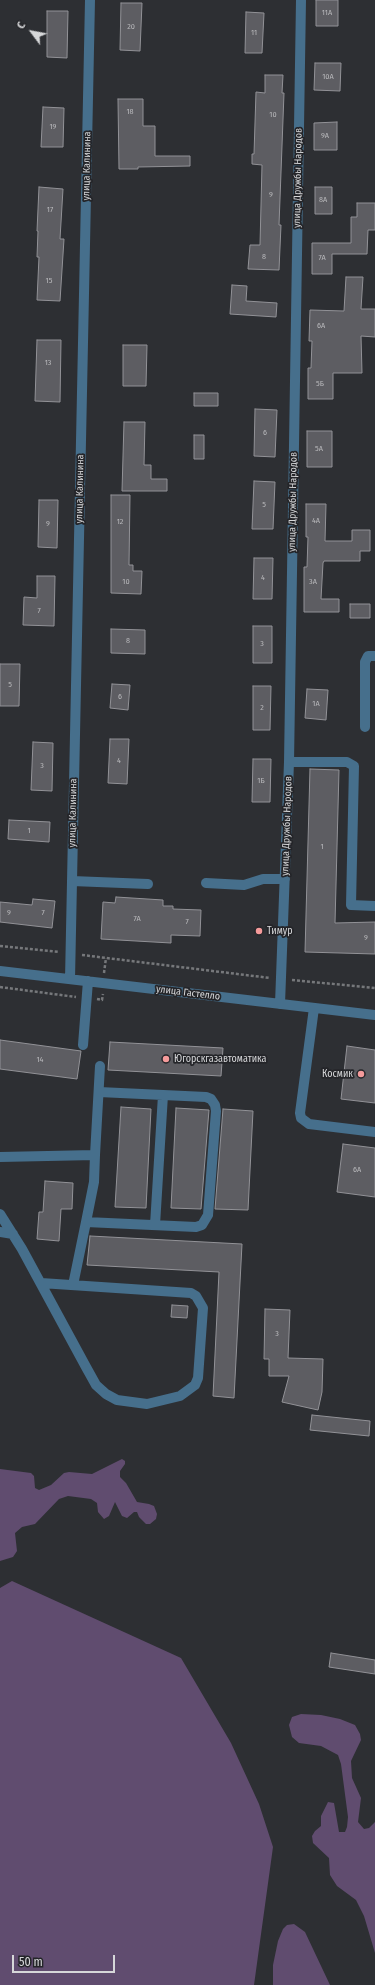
<!DOCTYPE html>
<html>
<head>
<meta charset="utf-8">
<style>
  body { margin:0 }
  #map { position:relative; width:375px; height:1985px; overflow:hidden; background:#2d2f33; font-family:"Fira Sans Condensed",sans-serif }
  canvas { display:block }
  .north { position:absolute; left:12px; top:12px; width:40px; height:40px; -webkit-text-stroke:3px #242529; paint-order:stroke; rotate:302deg; font-size:11px; font-weight:700; line-height:16px; text-align:center; color:#d6d7d9 }
  .north::after { content:''; display:block; margin:auto; width:14px; height:18px; background:#d6d7d9; clip-path:polygon(50% 0,100% 100%,50% 72%,0 100%) }
  .scale { position:absolute; left:12px; top:1955px; width:103px; height:18px; box-sizing:border-box; border:2px solid #d6d7d9; border-top:0; padding-left:5px; font-size:12px; line-height:14px; white-space:nowrap; color:#d6d7d9; -webkit-text-stroke:3px #242529; paint-order:stroke }
</style>
</head>
<body>
<div id="map">
<canvas width="375" height="1985"></canvas>
<div class="north">С</div>
<div class="scale">50 m</div>
</div>
<script>
const g = document.querySelector('canvas').getContext('2d');
g.lineJoin = 'round';
function fillPath(path, color) { g.fillStyle = color; g.fill(path, 'evenodd'); }
const shape = rows => new Path2D(rows.map(r => 'M' + r).join(''));
function strokePath(path, color, width, dash) { g.strokeStyle = color; g.lineWidth = width; g.lineCap = dash ? 'butt' : 'round'; g.setLineDash(dash || []); g.stroke(path); }
function drawText(font, color, halo, rows, align = 'center') {
  g.font = font + ' "Fira Sans Condensed",sans-serif'; g.lineWidth = 3.5; g.setLineDash([]); g.textBaseline = 'middle'; g.strokeStyle = halo; g.fillStyle = color; for (const [text, x, y, turn = 0] of rows) {
    g.save(); g.translate(x, y); g.rotate((+turn || 0) * Math.PI / 180); g.textAlign = isNaN(turn) ? turn : align; if (halo) g.strokeText(text, 0, 0); g.fillText(text, 0, 0); g.restore();
  }
}
const green = shape([
  [122,1459,125,1461,125,1464,120,1471,120,1477,126,1483,137,1502,149,1504,154,1506,157,1514,156,1519,150,1524,146,1524,139,1517,137,1512,134,1512,127,1518,122,1516,115,1502,109,1516,104,1519,98,1512,97,1503,91,1499,68,1496,59,1499,35,1524,22,1527,15,1533,17,1551,13,1557,0,1561,0,1469,31,1473,34,1476,35,1488,39,1490,51,1485,64,1473,69,1472,92,1474],
  [12,1581,181,1658,231,1743,259,1804,273,1847,254,1985,0,1985,0,1588],
  [301,1714,321,1715,340,1719,355,1725,360,1734,361,1740,351,1761,352,1778,361,1798,358,1822,364,1829,369,1828,375,1822,375,1953,364,1916,356,1900,337,1886,330,1875,329,1858,313,1843,312,1836,315,1831,321,1826,321,1816,328,1802,334,1803,339,1832,345,1832,347,1827,348,1817,341,1764,338,1755,321,1746,299,1743,292,1737,289,1725,292,1717],
  [294,1924,305,1932,330,1985,273,1985,273,1965,278,1941,283,1929,287,1925]
]);
const building = shape([
  [316,0,338,0,338,26,316,26,316,0],
  [121,3,142,3,140,51,120,50,121,3],
  [47,11,68,11,67,58,47,57,47,11],
  [246,12,264,13,262,53,245,53,246,12],
  [315,63,341,63,340,91,314,90,315,63],
  [265,75,283,75,282,93,284,93,279,225,281,225,279,270,248,269,250,245,260,245,262,165,252,164,252,154,254,154,256,92,265,93,265,75],
  [118,99,143,99,143,126,155,126,155,156,190,156,190,166,138,167,138,169,119,169,118,99],
  [43,107,64,108,63,147,41,147,43,107],
  [337,122,337,150,314,150,314,123,337,122],
  [39,187,63,189,60,239,64,239,60,301,37,300,39,257,37,257,38,231,37,231,39,187],
  [315,187,332,187,332,214,315,214,315,187],
  [357,203,375,203,375,230,368,230,367,254,332,254,332,274,312,274,312,243,351,243,351,217,357,217,357,203],
  [346,277,363,277,361,309,375,309,375,337,361,336,362,373,333,373,333,399,308,399,308,368,311,368,312,341,309,341,310,310,344,311,346,277],
  [232,285,247,286,246,301,277,303,276,317,230,314,232,285],
  [37,340,61,340,60,402,35,401,37,340],
  [123,345,147,345,146,386,123,386,123,345],
  [194,393,218,393,218,406,194,406,194,393],
  [255,409,277,410,275,457,254,456,255,409],
  [124,422,145,422,144,465,151,465,151,479,167,479,167,491,122,491,124,422],
  [307,431,332,431,332,467,307,467,307,431],
  [194,435,204,435,204,459,194,459,194,435],
  [254,481,275,482,273,529,252,529,254,481],
  [111,495,130,495,129,565,133,565,133,571,142,571,141,594,111,593,111,495],
  [39,500,58,500,57,548,38,547,39,500],
  [306,504,326,504,325,541,352,541,352,530,370,530,370,551,360,551,360,561,324,561,323,563,321,599,339,599,339,612,304,612,304,567,307,567,308,537,306,537,306,504],
  [254,558,273,558,272,599,253,599,254,558],
  [37,576,55,576,54,626,23,625,24,597,37,598,37,576],
  [350,604,370,604,370,618,350,618,350,604],
  [253,626,272,626,272,663,253,663,253,626],
  [111,629,145,630,145,654,111,653,111,629],
  [0,664,20,664,19,706,0,706,0,664],
  [112,684,130,685,128,710,110,708,112,684],
  [253,686,271,686,270,730,253,730,253,686],
  [307,689,328,690,326,720,305,718,307,689],
  [110,739,129,739,127,784,108,783,110,739],
  [33,742,53,743,52,791,31,790,33,742],
  [253,759,271,759,270,802,252,802,253,759],
  [310,769,339,770,335,923,375,922,375,954,305,952,310,769],
  [9,820,50,822,49,842,8,839,9,820],
  [116,897,163,900,163,906,173,906,173,909,201,910,200,936,171,935,171,943,101,939,103,902,115,903,116,897],
  [33,899,55,901,52,928,0,922,0,902,32,905,33,899],
  [0,1040,81,1051,77,1079,0,1069,0,1040],
  [110,1042,223,1048,221,1076,108,1070,110,1042],
  [347,1046,375,1050,375,1103,341,1099,347,1046],
  [121,1107,151,1109,146,1208,115,1207,121,1107],
  [176,1108,209,1110,201,1209,171,1208,176,1108],
  [223,1109,253,1111,248,1210,215,1209,223,1109],
  [343,1144,375,1148,375,1197,337,1192,343,1144],
  [45,1181,73,1183,72,1209,61,1209,59,1241,37,1239,39,1212,43,1212,45,1181],
  [90,1236,242,1244,234,1398,213,1396,219,1272,87,1265,90,1236],
  [172,1305,188,1306,187,1318,171,1317,172,1305],
  [265,1309,290,1310,288,1358,323,1359,322,1392,318,1410,282,1402,289,1376,269,1376,269,1359,264,1359,265,1309],
  [312,1415,370,1421,369,1436,310,1430,312,1415],
  [331,1653,375,1660,375,1674,329,1667,331,1653]
]);
const path = shape([
  [0,946,59,952],
  [82,955,270,978],
  [104,973,106,958],
  [292,980,375,988],
  [0,987,76,997],
  [97,999,102,1000,103,994]
]);
const minor = shape([
  [365,727,365,662,368,656,375,656],
  [289,762,347,762,354,766,351,905,375,906],
  [72,881,148,884],
  [206,883,244,885,263,879,285,879],
  [0,971,375,1015],
  [70,979,90,0],
  [280,1004,289,762,301,0],
  [314,1008,300,1113,301,1118,309,1124,375,1132],
  [83,1045,88,981],
  [0,1157,95,1155,100,1066],
  [0,1214,22,1249,86,1367,96,1385,106,1394,117,1400,147,1404,180,1396,195,1385,198,1378,203,1308,196,1296,191,1293,41,1283],
  [86,1222,94,1182,95,1155],
  [155,1225,163,1095],
  [0,1232,13,1234],
  [73,1285,86,1222,196,1227,202,1225,208,1215,216,1111,215,1105,211,1099,206,1097,99,1092]
]);
const markers = [
  [259,931,4,"#f59b9b"],
  [166,1059,4,"#f59b9b"],
  [361,1074,4,"#f59b9b"]
];
const numberNames = [
  ["11А",327,13],
  ["20",131,27],
  ["11",254,33],
  ["10А",328,77],
  ["18",130,112],
  ["10",273,115],
  ["19",53,127],
  ["9А",325,136],
  ["9",271,195],
  ["8А",323,200],
  ["17",50,210],
  ["8",264,257],
  ["7А",322,258],
  ["15",49,281],
  ["6А",321,326],
  ["13",48,363],
  ["5Б",320,384],
  ["6",265,433],
  ["5А",319,449],
  ["5",264,505],
  ["4А",316,521],
  ["12",120,522],
  ["9",48,524],
  ["4",263,578],
  ["10",126,582],
  ["3А",313,582],
  ["7",39,611],
  ["8",128,641],
  ["3",262,644],
  ["5",10,685],
  ["6",120,697],
  ["1А",316,704],
  ["2",262,708],
  ["4",119,761],
  ["3",42,766],
  ["1Б",261,781],
  ["1",29,831],
  ["1",322,847],
  ["9",9,913],
  ["7",43,913],
  ["7А",137,919],
  ["7",187,922],
  ["9",366,938],
  ["14",40,1060],
  ["6А",357,1170],
  ["3",277,1334]
];
const streetNames = [
  ["улица Калинина",87,166,-89],
  ["улица Дружбы Народов",298,178,-89],
  ["улица Калинина",80,489,-89],
  ["улица Дружбы Народов",293,502,-89],
  ["улица Калинина",73,813,-89],
  ["улица Дружбы Народов",287,826,-88],
  ["улица Гастелло",188,993,7]
];
const poiNames = [
  ["Тимур",267,931],
  ["Югорскгазавтоматика",174,1059],
  ["Космик",353,1074,"right"]
];
fillPath(green, '#604c6f');
fillPath(building, '#5d5d62');
strokePath(building, '#929297', 1);
strokePath(path, '#76787b', 2.5, [3, 2]);
strokePath(minor, '#466f8c', 10);
for (const [x, y, r, color] of markers) { const dot = new Path2D(); dot.arc(x, y, r, 0, 2 * Math.PI); g.fillStyle = color; g.fill(dot); strokePath(dot, '#242529', 1.5); }
drawText('8px', '#b8b8bb', null, numberNames);
drawText('10px', '#d6d7d9', '#242529', streetNames);
drawText('10px', '#d6d7d9', '#242529', poiNames, 'left');
</script>
</body>
</html>
